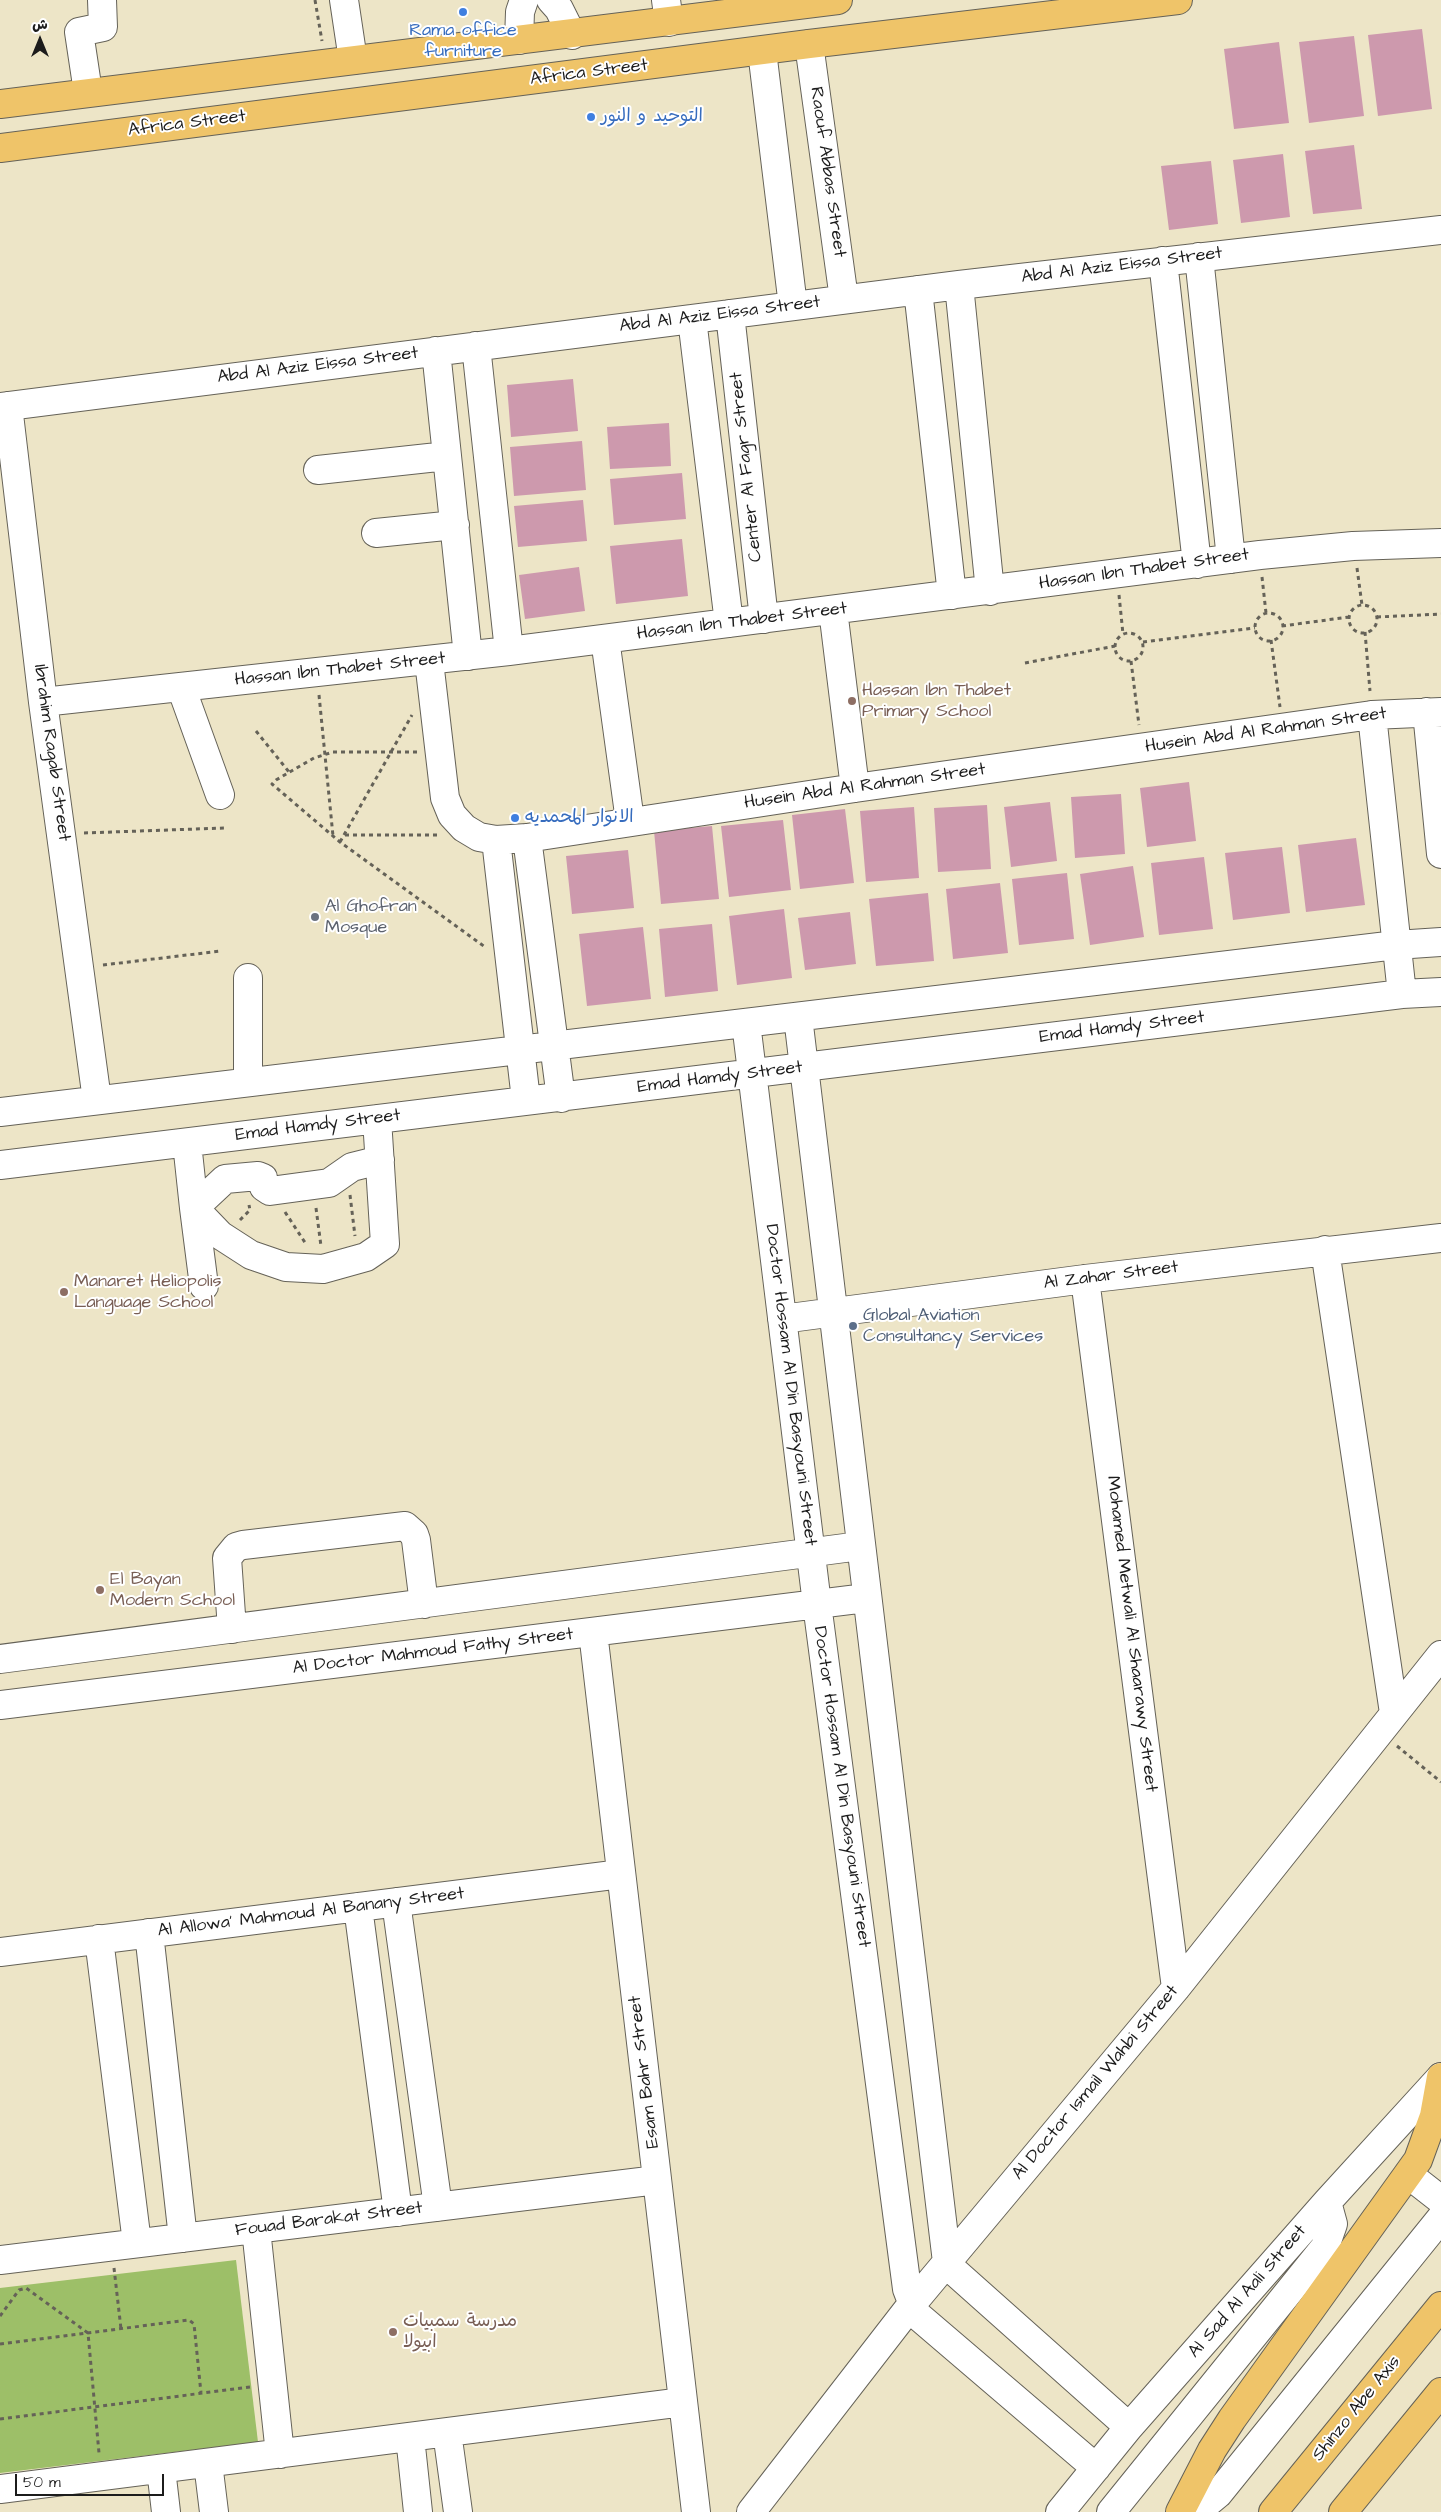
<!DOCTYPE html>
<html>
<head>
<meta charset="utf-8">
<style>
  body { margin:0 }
  #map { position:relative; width:1441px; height:2512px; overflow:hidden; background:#ede5c7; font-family:"Architects Daughter","Playpen Sans Arabic",sans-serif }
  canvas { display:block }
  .north { position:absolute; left:15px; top:15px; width:50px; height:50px; -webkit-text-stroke:4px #fff; paint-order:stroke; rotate:0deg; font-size:14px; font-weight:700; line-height:20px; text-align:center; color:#1c1c1c }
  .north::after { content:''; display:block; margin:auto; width:18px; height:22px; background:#1c1c1c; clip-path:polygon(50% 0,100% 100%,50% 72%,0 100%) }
  .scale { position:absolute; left:15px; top:2474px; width:149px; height:22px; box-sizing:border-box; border:2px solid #1c1c1c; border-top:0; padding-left:6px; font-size:15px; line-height:18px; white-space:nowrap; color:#1c1c1c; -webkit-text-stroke:4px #fff; paint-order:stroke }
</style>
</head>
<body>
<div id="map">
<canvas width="1441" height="2512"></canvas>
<div class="north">ش</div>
<div class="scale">50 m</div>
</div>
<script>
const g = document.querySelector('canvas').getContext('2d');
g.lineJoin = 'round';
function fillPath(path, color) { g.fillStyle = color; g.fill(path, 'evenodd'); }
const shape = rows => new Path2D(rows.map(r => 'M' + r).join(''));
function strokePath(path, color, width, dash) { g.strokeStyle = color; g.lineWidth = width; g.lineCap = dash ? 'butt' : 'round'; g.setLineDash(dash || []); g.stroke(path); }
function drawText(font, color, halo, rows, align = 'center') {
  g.font = font + ' "Architects Daughter","Playpen Sans Arabic",sans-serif'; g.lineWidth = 4; g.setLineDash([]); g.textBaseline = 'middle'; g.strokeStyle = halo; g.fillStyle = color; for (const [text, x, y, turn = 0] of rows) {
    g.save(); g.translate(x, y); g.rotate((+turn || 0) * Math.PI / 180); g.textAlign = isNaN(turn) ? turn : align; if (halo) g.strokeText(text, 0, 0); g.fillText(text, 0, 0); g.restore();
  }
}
const green = shape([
  [236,2260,258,2442,0,2473,0,2288]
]);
const building = shape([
  [1422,29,1432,109,1378,116,1368,35],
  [1354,36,1364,116,1309,123,1299,42],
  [1279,42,1289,123,1234,129,1224,49],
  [1354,145,1362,209,1313,214,1305,151],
  [1283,154,1290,217,1241,223,1233,160],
  [1211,161,1218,224,1169,230,1161,166],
  [573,379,578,431,511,437,507,385],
  [669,423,671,466,610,469,607,427],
  [582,441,586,490,514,496,510,447],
  [682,473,686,519,614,525,610,479],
  [583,500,587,541,518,547,514,506],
  [682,539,688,596,616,604,610,546],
  [579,567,585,611,525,619,519,575],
  [1189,782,1196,841,1147,847,1140,788],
  [1121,794,1125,854,1075,858,1071,797],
  [1050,802,1057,861,1011,867,1004,807],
  [987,805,991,869,938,872,934,808],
  [914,807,919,878,866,882,860,811],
  [845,809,854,883,800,889,792,815],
  [783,820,791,890,729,897,721,826],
  [712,826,719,899,661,904,654,831],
  [1356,838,1365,905,1306,912,1298,845],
  [1282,847,1290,913,1233,920,1225,853],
  [628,850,634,908,572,914,566,856],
  [1204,857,1213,929,1159,935,1151,863],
  [1133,866,1144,937,1090,945,1080,874],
  [1067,873,1074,939,1019,945,1012,879],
  [1000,883,1008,953,953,959,946,889],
  [928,893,934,961,876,966,869,899],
  [784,909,792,978,737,985,729,916],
  [850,912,856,964,805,970,798,918],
  [712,924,718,991,665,997,659,929],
  [643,927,651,999,587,1006,579,934]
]);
const path = shape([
  [315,0,322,41],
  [1357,568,1362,605],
  [1262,577,1266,613],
  [1119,595,1123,634],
  '1349 619a14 14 0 1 1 28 0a14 14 0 1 1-28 0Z',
  '1255 627a14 14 0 1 1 28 0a14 14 0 1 1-28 0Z',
  [1377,617,1441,614],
  [1282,626,1349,617],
  [1365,632,1370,691],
  '1115 647a14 14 0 1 1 28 0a14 14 0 1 1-28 0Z',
  [1271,640,1280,707],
  [1143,642,1255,628],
  [1131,661,1139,725],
  [1025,663,1115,646],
  [319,695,333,836],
  [256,731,289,772],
  [417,752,333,752,314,758,276,780,272,784,340,842,485,947],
  [84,833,224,828],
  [345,835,438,835],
  [340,842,412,715],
  [103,965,221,951],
  [350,1195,355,1236],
  [316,1208,321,1246],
  [285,1212,306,1244],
  [240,1220,250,1210,249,1205],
  [1397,1746,1441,1782],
  [114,2268,121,2329],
  [0,2316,19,2290,26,2288,88,2333,99,2453],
  [0,2344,189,2320,194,2324,201,2393],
  [0,2419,250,2387]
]);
const minor = shape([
  [344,0,353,60],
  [551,0,559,9,572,35],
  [666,0,669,22],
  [519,40,520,12,524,0],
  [809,44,844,299],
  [762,51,793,306],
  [88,92,79,32,103,27,102,0],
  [1199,257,1231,559],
  [1163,261,1197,564],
  [959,285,990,591],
  [918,290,952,595],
  [730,314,764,619],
  [692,319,729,623],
  [476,346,509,651],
  [436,351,468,656],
  [8,406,43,702,97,1100],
  [0,407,959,285,1441,230],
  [318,470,447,456],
  [376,533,455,525],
  [833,610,855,788],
  [605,639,630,821],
  [429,661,445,798,452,815,464,828,479,837,496,840,527,838,855,788,1372,715,1441,712],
  [181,687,220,795],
  [43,702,509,651,1260,555,1353,546,1441,543],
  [1427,712,1441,854],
  [1372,715,1402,994],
  [527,838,561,1098],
  [496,840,526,1100],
  [248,978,248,1082],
  [798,1017,947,2262,955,2272,1129,2427],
  [746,1023,817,1604,907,2289,917,2315,1096,2468],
  [0,1112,1396,945,1441,942],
  [187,1143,194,1208,220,1235,251,1255,286,1267,323,1269,366,1257,385,1244,377,1119],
  [0,1165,1402,994,1441,992],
  [1325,1250,1394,1713],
  [1085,1279,1176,1988],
  [204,1286,194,1208,225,1179,258,1176,263,1178,264,1187,270,1191,329,1183,352,1167,380,1160],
  [782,1319,1085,1279,1441,1238],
  [232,1629,227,1558,236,1547,243,1545,405,1526,414,1534,416,1540,424,1604],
  [593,1632,696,2512],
  [0,1659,860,1546],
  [0,1705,866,1598],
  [396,1902,438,2207],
  [358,1907,398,2212],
  [149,1933,183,2238],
  [99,1939,137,2243],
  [0,1952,621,1874],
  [1409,2175,1441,2200],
  [256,2229,280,2454],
  [0,2260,657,2180],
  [447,2432,458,2512],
  [410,2437,418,2512],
  [208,2463,214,2512],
  [161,2469,166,2512],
  [0,2489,683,2402],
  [751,2512,912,2304,1176,1988,1441,1655],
  [1060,2512,1129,2427,1327,2202,1441,2077],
  [1111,2512,1325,2247,1333,2224,1327,2202],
  [1196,2512,1218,2494,1441,2218]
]);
const major = shape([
  [0,104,838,0],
  [0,148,809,44,1178,0],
  [1180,2512,1212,2450,1232,2419,1418,2160,1434,2116,1441,2077],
  [1273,2512,1441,2306],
  [1343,2512,1441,2392]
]);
const markers = [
  [463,12,5,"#3f7fe0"],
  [591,117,5,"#3f7fe0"],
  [852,701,5,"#8d6e63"],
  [515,818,5,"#3f7fe0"],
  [315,917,5,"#6b7280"],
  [64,1292,5,"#8d6e63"],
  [853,1326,5,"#5c6f8a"],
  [100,1590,5,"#8d6e63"],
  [393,2332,5,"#8d6e63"]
];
const shopNames = [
  ["Rama office",463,31,"center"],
  ["furniture",463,52,"center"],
  ["التوحيد و النور",601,117],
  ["الانوار المحمديه",525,818]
];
const streetNames = [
  ["Africa Street",589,73,-7],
  ["Africa Street",187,124,-7],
  ["Raouf Abbas Street",827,172,82],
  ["Abd Al Aziz Eissa Street",1122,266,-7],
  ["Abd Al Aziz Eissa Street",720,315,-7],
  ["Abd Al Aziz Eissa Street",318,366,-7],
  ["Center Al Fagr Street",747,467,-96],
  ["Hassan Ibn Thabet Street",1144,570,-8],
  ["Hassan Ibn Thabet Street",742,622,-7],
  ["Hassan Ibn Thabet Street",340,670,-6],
  ["Husein Abd Al Rahman Street",1266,731,-8],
  ["Ibrahim Ragab Street",51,753,82],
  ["Husein Abd Al Rahman Street",865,787,-8],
  ["Emad Hamdy Street",1122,1028,-7],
  ["Emad Hamdy Street",720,1078,-7],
  ["Emad Hamdy Street",318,1126,-7],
  ["Al Zahar Street",1111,1276,-7],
  ["Doctor Hossam Al Din Basyouni Street",790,1385,83],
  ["Mohamed Metwali Al Shaarawy Street",1131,1634,83],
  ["Al Doctor Mahmoud Fathy Street",433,1652,-7],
  ["Doctor Hossam Al Din Basyouni Street",841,1787,82],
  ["Al Allowa' Mahmoud Al Banany Street",311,1913,-7],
  ["Esam Bahr Street",645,2072,-97],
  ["Al Doctor Ismail Wahbi Street",1096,2083,-50],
  ["Fouad Barakat Street",329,2220,-7],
  ["Al Sad Al Aali Street",1248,2292,-49],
  ["Shinzo Abe Axis",1357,2409,-51]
];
const educationNames = [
  ["Hassan Ibn Thabet",862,691],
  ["Primary School",862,712],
  ["Manaret Heliopolis",74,1282],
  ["Language School",74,1303],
  ["El Bayan",110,1580],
  ["Modern School",110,1601],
  ["مدرسة سمبيات",403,2322],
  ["ابيولا",403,2343]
];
const worshipNames = [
  ["Al Ghofran",325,907],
  ["Mosque",325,928]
];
const serviceNames = [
  ["Global Aviation",863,1316],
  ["Consultancy Services",863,1337]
];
fillPath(green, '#9dbf68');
fillPath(building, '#cd99ad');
strokePath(minor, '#656258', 30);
strokePath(major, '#656258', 30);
strokePath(path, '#656258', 3, [4, 4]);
strokePath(minor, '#fff', 28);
strokePath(major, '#efc469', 28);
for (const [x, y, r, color] of markers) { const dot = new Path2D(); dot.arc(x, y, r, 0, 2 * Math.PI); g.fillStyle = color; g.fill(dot); strokePath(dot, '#fff', 2); }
drawText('18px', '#366cbe', '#fff', shopNames, 'left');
drawText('18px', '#1c1c1c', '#fff', streetNames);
drawText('18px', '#785e54', '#fff', educationNames, 'left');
drawText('18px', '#5b616d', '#fff', worshipNames, 'left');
drawText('18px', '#4e5e75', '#fff', serviceNames, 'left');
</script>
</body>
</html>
